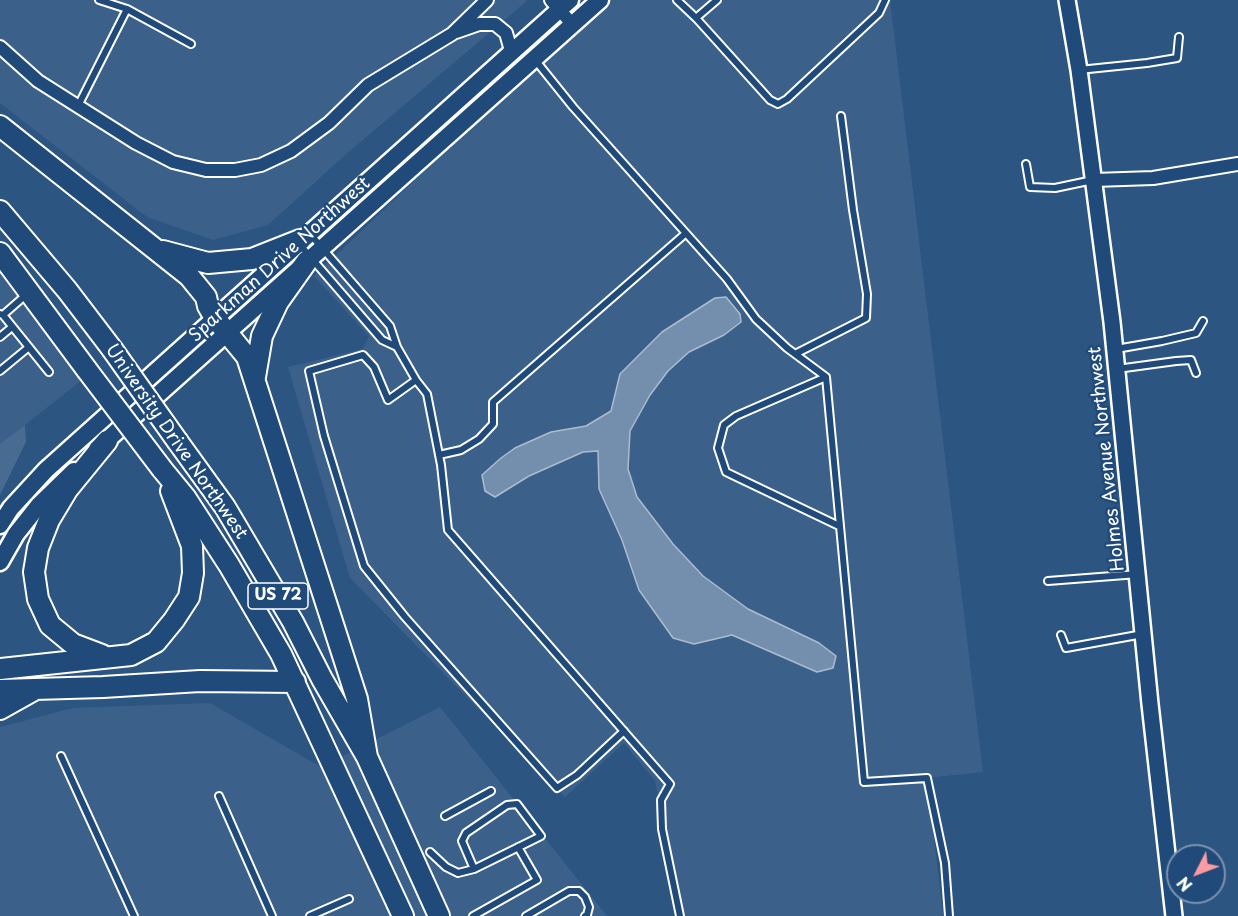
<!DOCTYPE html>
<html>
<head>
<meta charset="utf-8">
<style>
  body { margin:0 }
  #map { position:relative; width:1238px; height:916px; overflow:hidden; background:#2c5582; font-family:"Playpen Sans",sans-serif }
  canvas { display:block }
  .north { position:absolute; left:1166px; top:844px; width:60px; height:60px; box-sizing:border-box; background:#1f4a7a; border:2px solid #7992af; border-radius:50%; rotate:228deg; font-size:16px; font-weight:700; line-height:24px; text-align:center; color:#fff }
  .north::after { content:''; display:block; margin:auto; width:21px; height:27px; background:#ff9aa2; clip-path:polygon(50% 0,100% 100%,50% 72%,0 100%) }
</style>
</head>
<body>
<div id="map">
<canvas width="1238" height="916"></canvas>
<div class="north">N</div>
</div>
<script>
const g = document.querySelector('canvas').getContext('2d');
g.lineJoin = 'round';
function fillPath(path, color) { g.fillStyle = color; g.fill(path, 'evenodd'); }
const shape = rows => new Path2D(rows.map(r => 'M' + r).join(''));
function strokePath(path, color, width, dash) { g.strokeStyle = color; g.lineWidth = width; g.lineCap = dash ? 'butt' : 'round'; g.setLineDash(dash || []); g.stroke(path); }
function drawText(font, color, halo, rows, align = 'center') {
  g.font = font + ' "Playpen Sans",sans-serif'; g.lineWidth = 5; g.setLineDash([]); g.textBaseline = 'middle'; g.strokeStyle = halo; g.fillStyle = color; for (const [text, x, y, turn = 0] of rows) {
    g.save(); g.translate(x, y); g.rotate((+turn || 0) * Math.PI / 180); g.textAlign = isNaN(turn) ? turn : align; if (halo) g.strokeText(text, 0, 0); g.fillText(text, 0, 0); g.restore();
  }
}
const built = shape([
  [0,0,528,0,344,156,268,225,213,240,147,217,0,103],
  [612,0,890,0,983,772,927,778,943,916,682,916,655,781,624,743,565,797,350,578,288,367,363,349,369,336,314,276,533,68],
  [0,270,82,380,1,444,0,443],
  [210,703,321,767,440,707,607,916,0,916,0,727,73,708]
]);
const green = shape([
  [25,425,26,442,0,495,0,444]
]);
const water = shape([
  [726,297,740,314,741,322,724,335,689,352,668,371,650,395,630,431,628,469,637,497,673,544,703,576,748,609,819,643,836,656,833,668,817,672,732,635,694,644,673,638,639,590,622,540,599,489,598,451,583,452,529,476,495,497,485,491,482,475,501,458,515,448,551,432,586,426,611,411,620,374,662,332,715,298,726,297]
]);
const service = shape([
  [99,0,127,9,191,44],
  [677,0,696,18,770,100,778,104,787,99,879,13,885,0],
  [696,18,717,0],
  [536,61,573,107,727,279,756,319,787,348,826,377,864,782,927,778,945,863,949,916],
  [1079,70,1147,63,1177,58,1179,37],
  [78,106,127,9],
  [1026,164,1030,187,1055,188,1093,180],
  [310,234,390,326,397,347,416,380,427,394,441,465,448,530,670,784,661,800,662,829,680,916],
  [300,245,382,340,397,347],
  [0,314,3,315,49,372],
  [3,315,27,294],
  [0,337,12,327],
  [1116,349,1162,341,1196,333,1203,321],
  [795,354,866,318,867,294,853,210,841,116],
  [1117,369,1176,361,1191,360,1196,373],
  [0,371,29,347],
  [826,377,736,416,724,425,718,448,726,472,839,526],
  [416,380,388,400,374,367,363,355,309,371,324,436,364,566,405,617,557,788,577,775,624,731],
  [439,455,461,450,479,439,493,424,493,402,685,234],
  [1048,581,1138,574],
  [1061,635,1066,648,1143,634],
  [61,756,134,916],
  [219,796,272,916],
  [445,816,491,791],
  [430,852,446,867,458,873,474,869,541,836,517,804,507,805,466,833,462,841,474,869],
  [310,916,349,899],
  [473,916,537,880,518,847],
  [526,916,569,891,579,891,585,897,589,907,587,915,585,916]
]);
const minor = shape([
  [551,0,572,24],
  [456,32,479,24,495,24,506,33,510,47,509,55],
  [0,47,38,81,136,143,173,162,206,170,235,170,261,165,291,151,329,123,368,85,452,34,487,0],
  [1094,180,1153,178,1238,164]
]);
const tertiary = shape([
  [1067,0,1079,70,1112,322,1150,704,1174,916]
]);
const secondary = shape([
  [97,449,600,0],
  [0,525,11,508,46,470,570,0],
  [0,562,16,534,39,505,74,471]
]);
const trunk = shape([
  [0,126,189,276,206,297,208,306,215,318,247,357,357,699,367,757],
  [0,211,67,290,112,349],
  [163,251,208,263,252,259,300,240],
  [0,253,87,370],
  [255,377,262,336,278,302,307,261],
  [178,442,225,507,293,622,322,679,367,757,439,916],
  [162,469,185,497,229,565,281,654,403,916],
  [102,655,73,644,50,625,38,599,34,572,38,548,49,520,67,490,107,441],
  [0,669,131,655,156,642,174,620,189,597,193,573,192,546,171,491],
  [0,690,103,687,200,681,295,682],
  [0,709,34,690]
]);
const trunkBridge = shape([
  [112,349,178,442],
  [87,370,162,469]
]);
const shields = [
  [278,596,60]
];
const shieldNames = [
  ["US 72",278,596]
];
const streetNames = [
  ["Sparkman Drive Northwest",280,260,-42],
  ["University Drive Northwest",176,442,55],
  ["Holmes Avenue Northwest",1107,459,-96]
];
fillPath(built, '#3b618b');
fillPath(green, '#486b92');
fillPath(water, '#748fad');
strokePath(water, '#acbcce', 1.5);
strokePath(service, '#fff', 10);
strokePath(minor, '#fff', 16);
strokePath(tertiary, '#fff', 20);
strokePath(secondary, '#fff', 21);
strokePath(trunk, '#fff', 24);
strokePath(service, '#1f4a7a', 6);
strokePath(minor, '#1f4a7a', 12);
strokePath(tertiary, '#1f4a7a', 15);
strokePath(secondary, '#1f4a7a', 16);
strokePath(trunk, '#1f4a7a', 20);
strokePath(trunkBridge, '#fff', 24, []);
strokePath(trunkBridge, '#1f4a7a', 20);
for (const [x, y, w] of shields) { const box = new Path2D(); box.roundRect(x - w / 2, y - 13, w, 26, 4.5); g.fillStyle = '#1f4a7a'; g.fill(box); strokePath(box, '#fff', 1.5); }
drawText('bold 16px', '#fff', null, shieldNames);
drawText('18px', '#fff', '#1f4a7a', streetNames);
</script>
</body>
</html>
